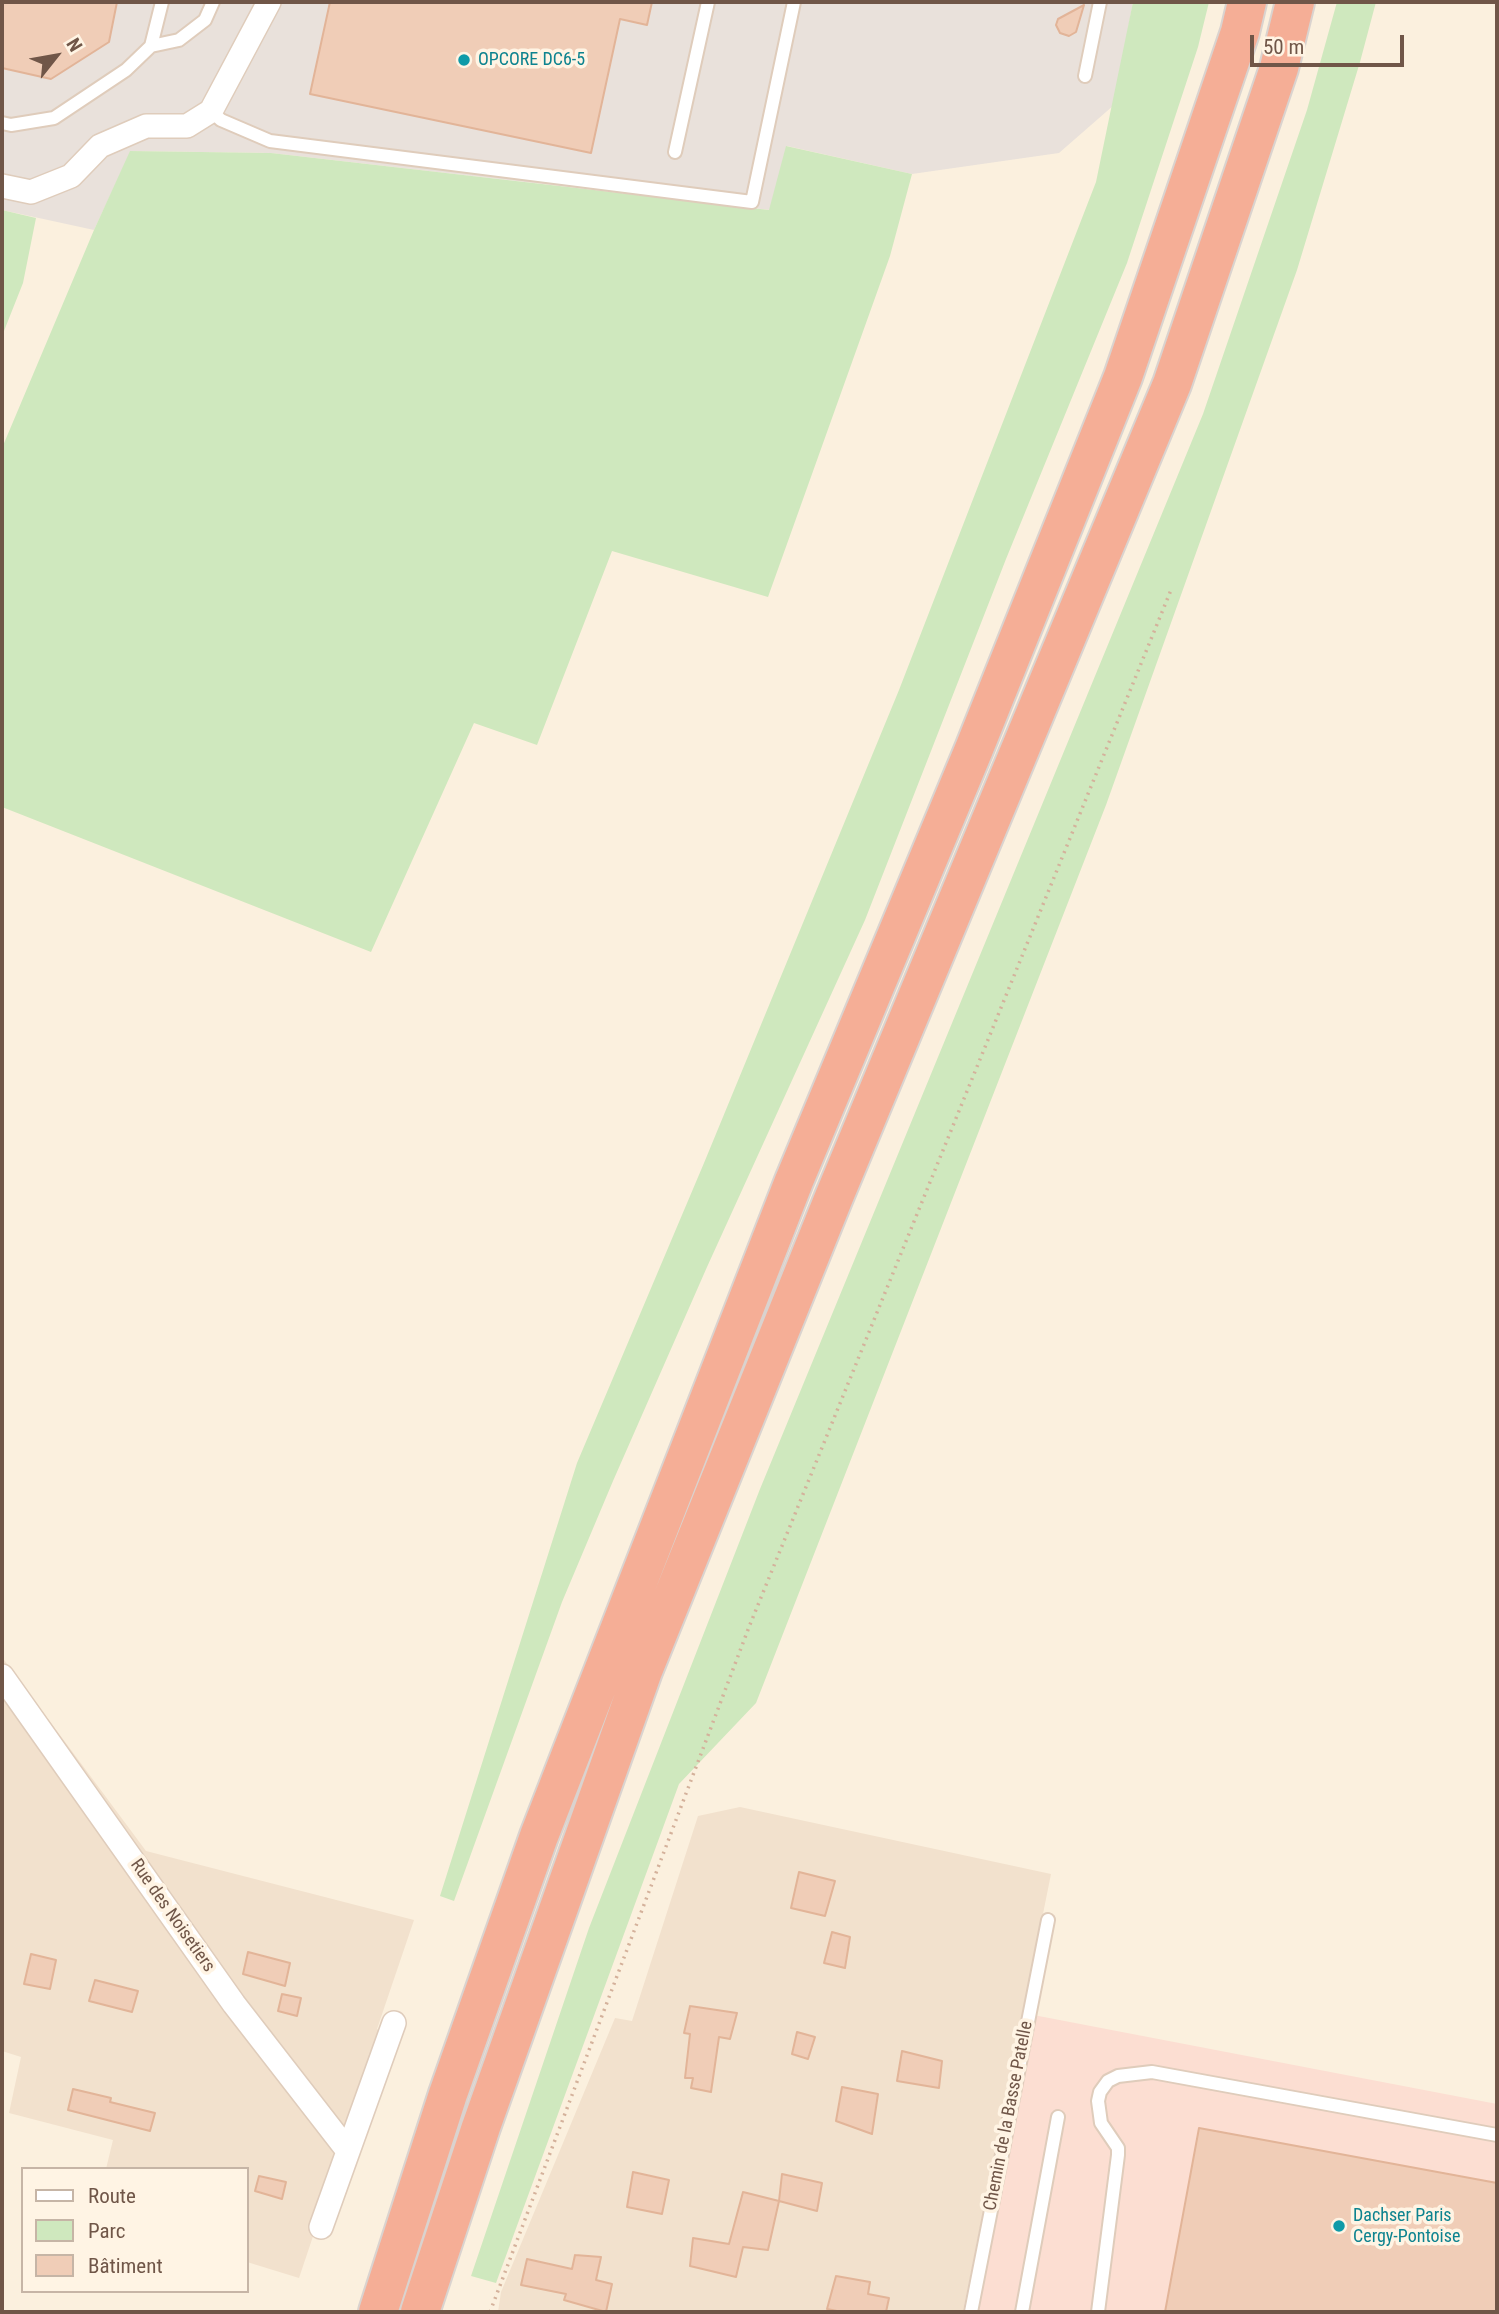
<!DOCTYPE html>
<html>
<head>
<meta charset="utf-8">
<style>
  body { margin:0 }
  #map { position:relative; width:1499px; height:2314px; overflow:hidden; background:#fbf0de; font-family:"Roboto Condensed",sans-serif }
  canvas { display:block }
  .frame { position:absolute; inset:0; border:4px solid #705648; pointer-events:none }
  .legend { position:absolute; left:21px; top:2167px; width:228px; height:126px; box-sizing:border-box; background:#fff4e4; border:2px solid #c6b5a6; margin:0; padding:9px 12px; list-style:none; font-size:21px; color:#705648 }
  .legend li { display:flex; align-items:center; gap:14px; height:35px }
  .legend b { width:35px; border:2px solid #c6b5a6 }
  .north { position:absolute; left:21px; top:21px; width:70px; height:70px; -webkit-text-stroke:5px #fff4e4; paint-order:stroke; rotate:59deg; font-size:19px; font-weight:700; line-height:28px; text-align:center; color:#705648 }
  .north::after { content:''; display:block; margin:auto; width:24px; height:32px; background:#705648; clip-path:polygon(50% 0,100% 100%,50% 72%,0 100%) }
  .scale { position:absolute; left:1250px; top:35px; width:154px; height:32px; box-sizing:border-box; border:4px solid #705648; border-top:0; padding-left:9px; font-size:21px; line-height:24px; white-space:nowrap; color:#705648; -webkit-text-stroke:5px #fff4e4; paint-order:stroke }
</style>
</head>
<body>
<div id="map">
<canvas width="1499" height="2314"></canvas>
<div class="frame"></div>
<ul class="legend">
<li><b style="height:9px;background:#fff"></b>Route</li>
<li><b style="height:19px;background:#cfe8be"></b>Parc</li>
<li><b style="height:19px;background:#f0cdb7"></b>Bâtiment</li>
</ul>
<div class="north">N</div>
<div class="scale">50 m</div>
</div>
<script>
const g = document.querySelector('canvas').getContext('2d');
g.lineJoin = 'round';
function fillPath(path, color) { g.fillStyle = color; g.fill(path, 'evenodd'); }
const shape = rows => new Path2D(rows.map(r => 'M' + r).join(''));
function strokePath(path, color, width, dash) { g.strokeStyle = color; g.lineWidth = width; g.lineCap = dash ? 'butt' : 'round'; g.setLineDash(dash || []); g.stroke(path); }
function drawText(font, color, halo, rows, align = 'center') {
  g.font = font + ' "Roboto Condensed",sans-serif'; g.lineWidth = 7; g.setLineDash([]); g.textBaseline = 'middle'; g.strokeStyle = halo; g.fillStyle = color; for (const [text, x, y, turn = 0] of rows) {
    g.save(); g.translate(x, y); g.rotate((+turn || 0) * Math.PI / 180); g.textAlign = isNaN(turn) ? turn : align; if (halo) g.strokeText(text, 0, 0); g.fillText(text, 0, 0); g.restore();
  }
}
const residential = shape([
  [2,1657,146,1851,414,1920,377,2029,382,2031,299,2278,247,2262,247,2169,106,2169,113,2140,9,2113,21,2057,2,2051],
  [740,1807,1051,1874,963,2312,498,2312,501,2292,615,2018,632,2021,698,1816]
]);
const commercial = shape([
  [1023,2013,1497,2104,1497,2312,963,2312]
]);
const industrial = shape([
  [2,2,1133,2,1114,105,1059,153,912,174,787,146,770,210,271,153,131,151,94,230,2,210]
]);
const green = shape([
  [1133,2,1209,2,1198,47,1127,263,1006,559,865,920,707,1267,613,1481,562,1602,454,1901,440,1896,577,1463,704,1163,899,690,1096,182],
  [1337,2,1376,2,1360,62,1297,270,1106,805,756,1703,679,1784,496,2283,471,2276,589,1928,760,1489,1203,414,1307,110],
  [786,146,912,174,890,256,768,597,612,551,537,745,474,723,371,952,2,807,2,448,94,230,130,151,271,153,769,210],
  [2,210,36,218,23,283,2,336]
]);
const building = shape([
  [2,2,117,2,109,42,51,79,2,68,2,2],
  [330,2,652,2,647,25,620,19,591,153,310,94,330,2],
  [1084,5,1076,32,1069,36,1060,33,1056,25,1058,19,1084,5],
  [799,1872,835,1881,825,1916,791,1908,799,1872],
  [832,1932,850,1937,845,1968,824,1963,832,1932],
  [248,1952,290,1963,285,1986,243,1974,248,1952],
  [31,1954,56,1960,50,1989,24,1984,31,1954],
  [95,1980,138,1991,132,2012,89,2001,95,1980],
  [282,1994,301,1998,297,2016,278,2011,282,1994],
  [690,2006,737,2013,730,2039,719,2037,711,2092,691,2088,693,2078,685,2078,690,2034,684,2033,690,2006],
  [797,2032,815,2037,808,2059,792,2054,797,2032],
  [902,2051,942,2061,939,2088,897,2081,902,2051],
  [842,2087,878,2094,872,2134,836,2121,842,2087],
  [73,2089,111,2098,110,2102,155,2113,150,2131,68,2110,73,2089],
  [1199,2128,1497,2183,1497,2312,1165,2312,1199,2128],
  [633,2172,669,2180,662,2214,627,2207,633,2172],
  [782,2174,822,2183,817,2211,779,2201,782,2174],
  [259,2176,286,2182,282,2199,255,2191,259,2176],
  [743,2192,779,2201,768,2250,743,2247,736,2277,690,2266,693,2238,729,2244,743,2192],
  [575,2255,601,2257,596,2280,612,2284,606,2312,564,2300,566,2294,521,2285,527,2259,572,2269,575,2255],
  [836,2276,870,2282,868,2294,889,2298,886,2312,842,2312,827,2309,836,2276]
]);
const path = shape([
  [490,2312,749,1627,1171,590]
]);
const service = shape([
  [151,46,179,40,205,20,213,2],
  [1085,76,1100,2],
  [211,111,221,120,270,141,752,202,794,2],
  [2,123,11,125,54,118,126,70,151,46,162,2],
  [675,152,708,2],
  [971,2312,1048,1920],
  [1022,2312,1058,2117],
  [1098,2312,1118,2155,1118,2148,1101,2123,1098,2101,1100,2092,1108,2081,1118,2076,1152,2072,1497,2135]
]);
const minor = shape([
  [2,186,31,192,71,176,100,146,146,126,187,126,211,111,269,2],
  [2,1676,234,2004,348,2151],
  [321,2227,394,2023]
]);
const motorway = shape([
  [378,2312,448,2094,539,1836,794,1181,974,749,1123,377,1240,32,1247,2],
  [420,2312,481,2127,643,1671,834,1197,1172,384,1279,68,1295,2]
]);
const markers = [
  [464,60,7,"#0f9aa8"],
  [1339,2226,7,"#0f9aa8"]
];
const cultureNames = [
  ["OPCORE DC6-5",478,60],
  ["Dachser Paris",1353,2216],
  ["Cergy-Pontoise",1353,2237]
];
const streetNames = [
  ["Rue des Noisetiers",172,1916,55],
  ["Chemin de la Basse Patelle",1009,2116,-79]
];
fillPath(residential, '#f2e1cd');
fillPath(commercial, '#fcded2');
fillPath(industrial, '#e9e1db');
fillPath(green, '#cfe8be');
fillPath(building, '#f0cdb7');
strokePath(building, '#e2b498', 2);
strokePath(service, '#dfccbb', 16);
strokePath(minor, '#dfccbb', 26);
strokePath(motorway, '#dad3cf', 42);
strokePath(path, '#d4b19b', 3.5, [2, 5]);
strokePath(service, '#fff', 12);
strokePath(minor, '#fff', 23);
strokePath(motorway, '#f5ae96', 38);
for (const [x, y, r, color] of markers) { const dot = new Path2D(); dot.arc(x, y, r, 0, 2 * Math.PI); g.fillStyle = color; g.fill(dot); strokePath(dot, '#fff4e4', 2.5); }
drawText('18px', '#0d838f', '#fff4e4', cultureNames, 'left');
drawText('18px', '#705648', '#fff4e4', streetNames);
</script>
</body>
</html>
